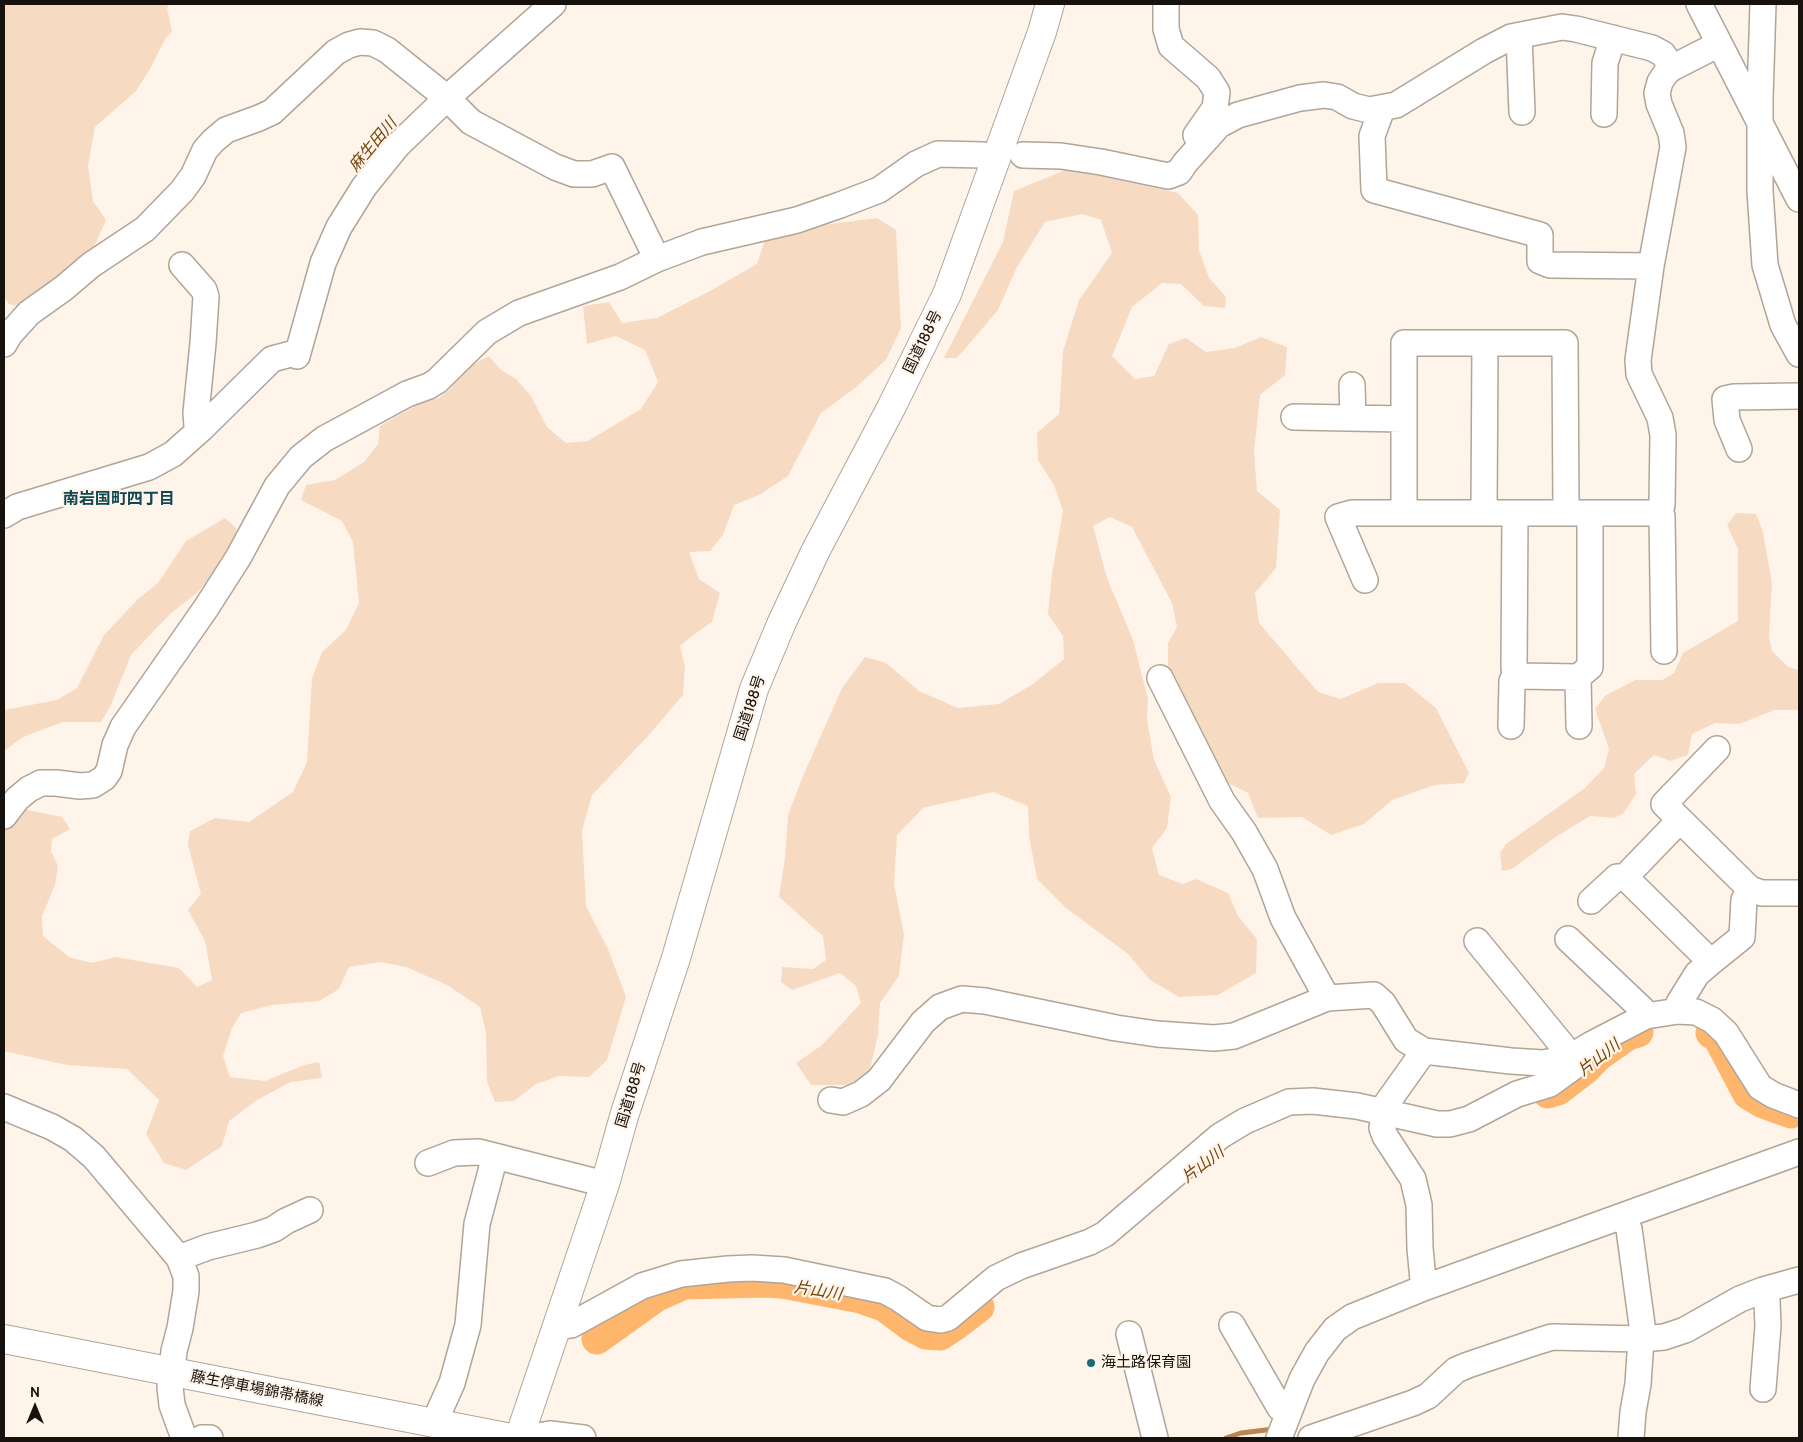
<!DOCTYPE html>
<html>
<head>
<meta charset="utf-8">
<style>
  body { margin:0 }
  #map { position:relative; width:1803px; height:1442px; overflow:hidden; background:#fff4e9; font-family:Cabin,sans-serif }
  canvas { display:block }
  .frame { position:absolute; inset:0; border:5px solid #17120e; pointer-events:none }
  .north { position:absolute; left:10px; top:1382px; width:50px; height:50px; -webkit-text-stroke:4px #fff4e9; paint-order:stroke; rotate:0deg; font-size:14px; font-weight:700; line-height:20px; text-align:center; color:#17120e }
  .north::after { content:''; display:block; margin:auto; width:18px; height:22px; background:#17120e; clip-path:polygon(50% 0,100% 100%,50% 72%,0 100%) }
</style>
</head>
<body>
<div id="map">
<canvas width="1803" height="1442"></canvas>
<div class="frame"></div>
<div class="north">N</div>
</div>
<script>
const g = document.querySelector('canvas').getContext('2d');
g.lineJoin = 'round';
function fillPath(path, color) { g.fillStyle = color; g.fill(path, 'evenodd'); }
const shape = rows => new Path2D(rows.map(r => 'M' + r).join(''));
function strokePath(path, color, width, dash) { g.strokeStyle = color; g.lineWidth = width; g.lineCap = dash ? 'butt' : 'round'; g.setLineDash(dash || []); g.stroke(path); }
function drawText(font, color, halo, rows, align = 'center') {
  g.font = font + ' Cabin,"Noto Sans JP",sans-serif'; g.lineWidth = 4.5; g.setLineDash([]); g.textBaseline = 'middle'; g.strokeStyle = halo; g.fillStyle = color; for (const [text, x, y, turn = 0] of rows) {
    g.save(); g.translate(x, y); g.rotate((+turn || 0) * Math.PI / 180); g.textAlign = isNaN(turn) ? turn : align; if (halo) g.strokeText(text, 0, 0); g.fillText(text, 0, 0); g.restore();
  }
}
const green = shape([
  [4,4,169,4,167,8,172,31,165,39,150,69,136,91,95,127,88,166,93,201,106,220,94,247,61,284,24,308,9,304,4,297],
  [1068,169,1178,193,1198,215,1199,250,1209,278,1226,297,1225,308,1204,306,1181,284,1162,283,1132,307,1112,356,1135,379,1154,376,1169,344,1186,338,1206,352,1235,348,1261,337,1287,347,1285,375,1260,395,1254,452,1257,491,1280,510,1276,568,1255,593,1259,623,1318,692,1341,699,1378,683,1405,683,1436,708,1469,773,1464,783,1435,785,1392,800,1364,824,1331,835,1302,817,1258,818,1248,793,1224,781,1168,674,1168,643,1177,627,1172,603,1132,527,1110,517,1093,526,1107,578,1133,640,1148,699,1147,720,1154,760,1171,797,1167,828,1152,848,1159,875,1183,884,1196,879,1228,893,1238,916,1257,939,1256,973,1218,995,1179,997,1150,980,1128,954,1066,908,1037,879,1029,836,1028,806,993,792,923,808,897,835,894,884,904,934,899,976,880,1003,878,1035,869,1073,848,1085,811,1085,796,1063,822,1045,861,1003,856,986,840,973,792,990,781,982,782,967,813,969,826,960,823,936,779,897,785,858,788,815,803,776,842,688,865,657,886,663,919,691,958,708,999,704,1033,684,1064,659,1063,636,1048,614,1052,573,1063,511,1054,485,1038,460,1037,433,1059,414,1063,351,1079,300,1112,253,1101,220,1082,214,1045,222,1017,267,998,310,957,358,944,358,1003,242,1014,191],
  [877,218,896,230,901,328,886,360,855,388,821,413,788,476,759,495,734,505,723,535,710,551,689,552,699,579,720,593,712,622,696,633,680,646,685,666,683,695,649,735,592,795,582,831,586,906,608,949,626,997,607,1060,589,1077,559,1076,536,1084,514,1101,495,1102,487,1082,486,1033,480,1007,447,985,406,967,381,962,349,967,339,989,319,1001,272,1005,241,1013,232,1028,223,1056,230,1077,265,1081,304,1065,319,1062,322,1078,291,1082,257,1100,229,1121,222,1146,186,1170,164,1163,146,1134,159,1100,127,1069,67,1065,4,1051,4,788,9,798,28,810,62,817,70,829,52,839,51,851,58,866,55,885,42,916,43,936,69,957,92,963,115,957,179,968,197,987,212,980,205,941,188,910,201,894,188,845,190,831,215,818,249,822,293,792,307,762,312,678,322,652,346,630,359,603,353,542,342,521,301,500,306,485,335,480,364,462,378,444,380,426,422,402,439,398,452,387,454,374,489,356,501,370,516,379,531,396,547,427,566,443,588,441,641,409,658,382,645,350,616,336,587,344,583,306,609,302,622,323,657,318,708,292,757,264,765,239,807,227],
  [1736,513,1756,514,1763,532,1772,583,1769,637,1772,651,1788,667,1799,670,1799,710,1775,710,1739,724,1715,723,1692,734,1688,755,1670,761,1654,755,1634,774,1636,794,1623,814,1614,818,1590,816,1554,838,1512,869,1502,871,1500,853,1506,844,1585,788,1604,768,1609,749,1595,709,1605,696,1635,680,1662,680,1674,673,1683,653,1738,621,1738,549,1727,525],
  [225,518,237,529,229,552,198,592,171,613,131,655,110,707,101,722,63,722,23,737,4,751,4,710,57,700,77,688,104,635,138,599,158,583,186,541]
]);
const stream = shape([
  [1226,1438,1241,1433,1274,1429]
]);
const river = shape([
  [1711,1033,1718,1037,1748,1094,1763,1103,1791,1113],
  [1548,1093,1558,1090,1584,1070,1599,1055,1628,1035,1638,1032],
  [597,1339,657,1296,684,1284,763,1282,783,1283,861,1298,884,1306,911,1326,926,1334,940,1335,958,1323,979,1307]
]);
const minor = shape([
  [1166,4,1166,29,1171,46,1208,78,1217,92,1215,108,1196,135],
  [1699,4,1799,199],
  [1763,4,1760,98,1760,191,1765,265,1783,325,1799,354],
  [1519,36,1522,112],
  [1382,109,1372,136,1374,190,1540,235,1540,261,1550,265,1651,266],
  [1604,114,1605,63,1613,38],
  [1023,155,1061,156,1101,162,1168,176,1179,172,1185,163,1219,125,1238,115,1300,98,1324,95,1337,97,1353,106,1369,110,1396,105,1484,51,1511,37,1562,27,1576,29,1652,48,1663,54,1672,68],
  [182,265,204,290,206,297,203,343,196,413,197,426,201,429],
  [4,344,10,334,29,313,64,288,91,265,145,229,182,191,193,176,205,150,213,141,226,130,259,118,272,112,336,52,349,45,360,42,373,43,387,50,447,98,471,122,555,167,574,174,592,174,612,167,657,259],
  [1352,385,1353,418],
  [1294,417,1404,419],
  [1739,449,1727,420,1725,399,1734,397,1799,396],
  [1657,511,1662,516,1664,651],
  [1404,513,1404,343,1565,343,1566,513],
  [1484,513,1485,343],
  [1515,513,1514,669,1520,676,1578,677],
  [4,515,17,507,149,467,173,454,201,429,272,359,291,354,297,356,323,263,339,227,364,187,398,145,447,98,553,4],
  [1365,580,1338,517,1352,513,1655,513,1662,505,1663,435,1660,418,1639,374,1638,360,1651,266,1673,147,1671,133,1659,104,1657,93,1660,82,1666,73,1672,68,1719,44],
  [1160,678,1222,801,1244,832,1265,869,1283,918,1327,998],
  [1511,726,1512,681,1517,673],
  [1579,726,1578,677,1590,667,1590,513],
  [4,816,17,799,29,789,41,783,56,783,80,786,93,785,104,778,109,771,115,745,123,727,206,608,238,558,277,486,301,457,324,439,407,394,429,386,437,381,487,332,519,313,620,277,657,259,702,242,797,220,840,205,879,190,916,164,938,154,983,155],
  [1625,877,1711,962,1697,974,1679,1003,1678,1011],
  [1750,889,1762,893,1799,893],
  [1591,901,1617,877,1625,877,1680,820],
  [1568,939,1642,1009,1646,1016],
  [1711,962,1742,937,1744,900,1750,889,1664,804,1717,749],
  [1424,1051,1387,1103,1384,1111,1382,1128,1385,1136,1413,1179,1419,1205,1420,1248,1423,1280,1426,1287],
  [831,1100,843,1102,861,1094,879,1080,923,1022,940,1007,962,999,985,1001,1116,1028,1157,1034,1214,1038,1234,1036,1327,998,1374,995,1383,1003,1406,1040,1424,1051,1511,1061,1543,1063,1569,1058,1592,1044,1646,1016,1678,1011,1696,1012,1712,1020,1726,1033,1760,1087,1773,1095,1799,1105],
  [4,1107,52,1127,73,1139,94,1157,179,1258,186,1276,186,1291,180,1328,174,1351,170,1387,172,1405,184,1438],
  [428,1163,454,1153,479,1152,605,1184],
  [1623,1217,1629,1229,1642,1325,1638,1384,1633,1412,1631,1438],
  [179,1258,208,1247,257,1235,274,1229,286,1221,310,1210],
  [1232,1325,1280,1408,1289,1412],
  [557,1327,571,1325,642,1286,681,1274,728,1269,752,1268,784,1270,885,1291,898,1298,927,1318,940,1320,948,1318,996,1278,1021,1266,1090,1242,1105,1234,1220,1136,1245,1121,1289,1102,1313,1101,1357,1106,1437,1124,1450,1124,1469,1119,1517,1094,1550,1084,1572,1068,1567,1051,1477,941],
  [1129,1334,1155,1438],
  [1763,1389,1768,1326,1767,1301,1763,1290],
  [434,1423,452,1383,468,1325,477,1224,495,1156],
  [202,1438,210,1438],
  [527,1438,550,1434,583,1438],
  [1279,1438,1302,1379,1317,1352,1335,1329,1352,1317,1426,1287,1799,1152],
  [1311,1438,1413,1403,1428,1396,1456,1370,1468,1365,1539,1341,1552,1337,1641,1339,1664,1337,1685,1330,1740,1299,1763,1290,1799,1280]
]);
const major = shape([
  [4,1339,511,1438]
]);
const highway = shape([
  [519,1438,605,1184,625,1113,676,958,754,689,782,622,816,550,891,408,947,294,1042,32,1050,4]
]);
const markers = [
  [1091,1363,5,"#206775"]
];
const streetNames = [
  ["国道188号",923,342,-64],
  ["国道188号",750,708,-72],
  ["国道188号",631,1095,-73],
  ["藤生停車場錦帯橋線",257,1389,11]
];
const poiNames = [
  ["海土路保育園",1101,1363]
];
const waterNames = [
  ["麻生田川",373,145,-50],
  ["片山川",1599,1058,-38],
  ["片山川",1203,1165,-37],
  ["片山川",818,1291,9]
];
const neighbourhoodNames = [
  ["南岩国町四丁目",119,499]
];
fillPath(green, '#f6dbc2');
strokePath(stream, '#b98550', 5);
strokePath(river, '#feb66d', 31);
strokePath(minor, '#b1a499', 28);
strokePath(major, '#b1a499', 30);
strokePath(highway, '#b1a499', 30);
strokePath(minor, '#fff', 25);
strokePath(major, '#fff', 28);
strokePath(highway, '#fff', 28);
for (const [x, y, r, color] of markers) { const dot = new Path2D(); dot.arc(x, y, r, 0, 2 * Math.PI); g.fillStyle = color; g.fill(dot); strokePath(dot, '#fff4e9', 2); }
drawText('15px', '#17120e', '#fff4e9', streetNames);
drawText('15px', '#17120e', '#fff4e9', poiNames, 'left');
drawText('italic 16px', '#72440b', '#fff4e9', waterNames);
drawText('bold 16px', '#0d4854', '#fff4e9', neighbourhoodNames);
</script>
</body>
</html>
